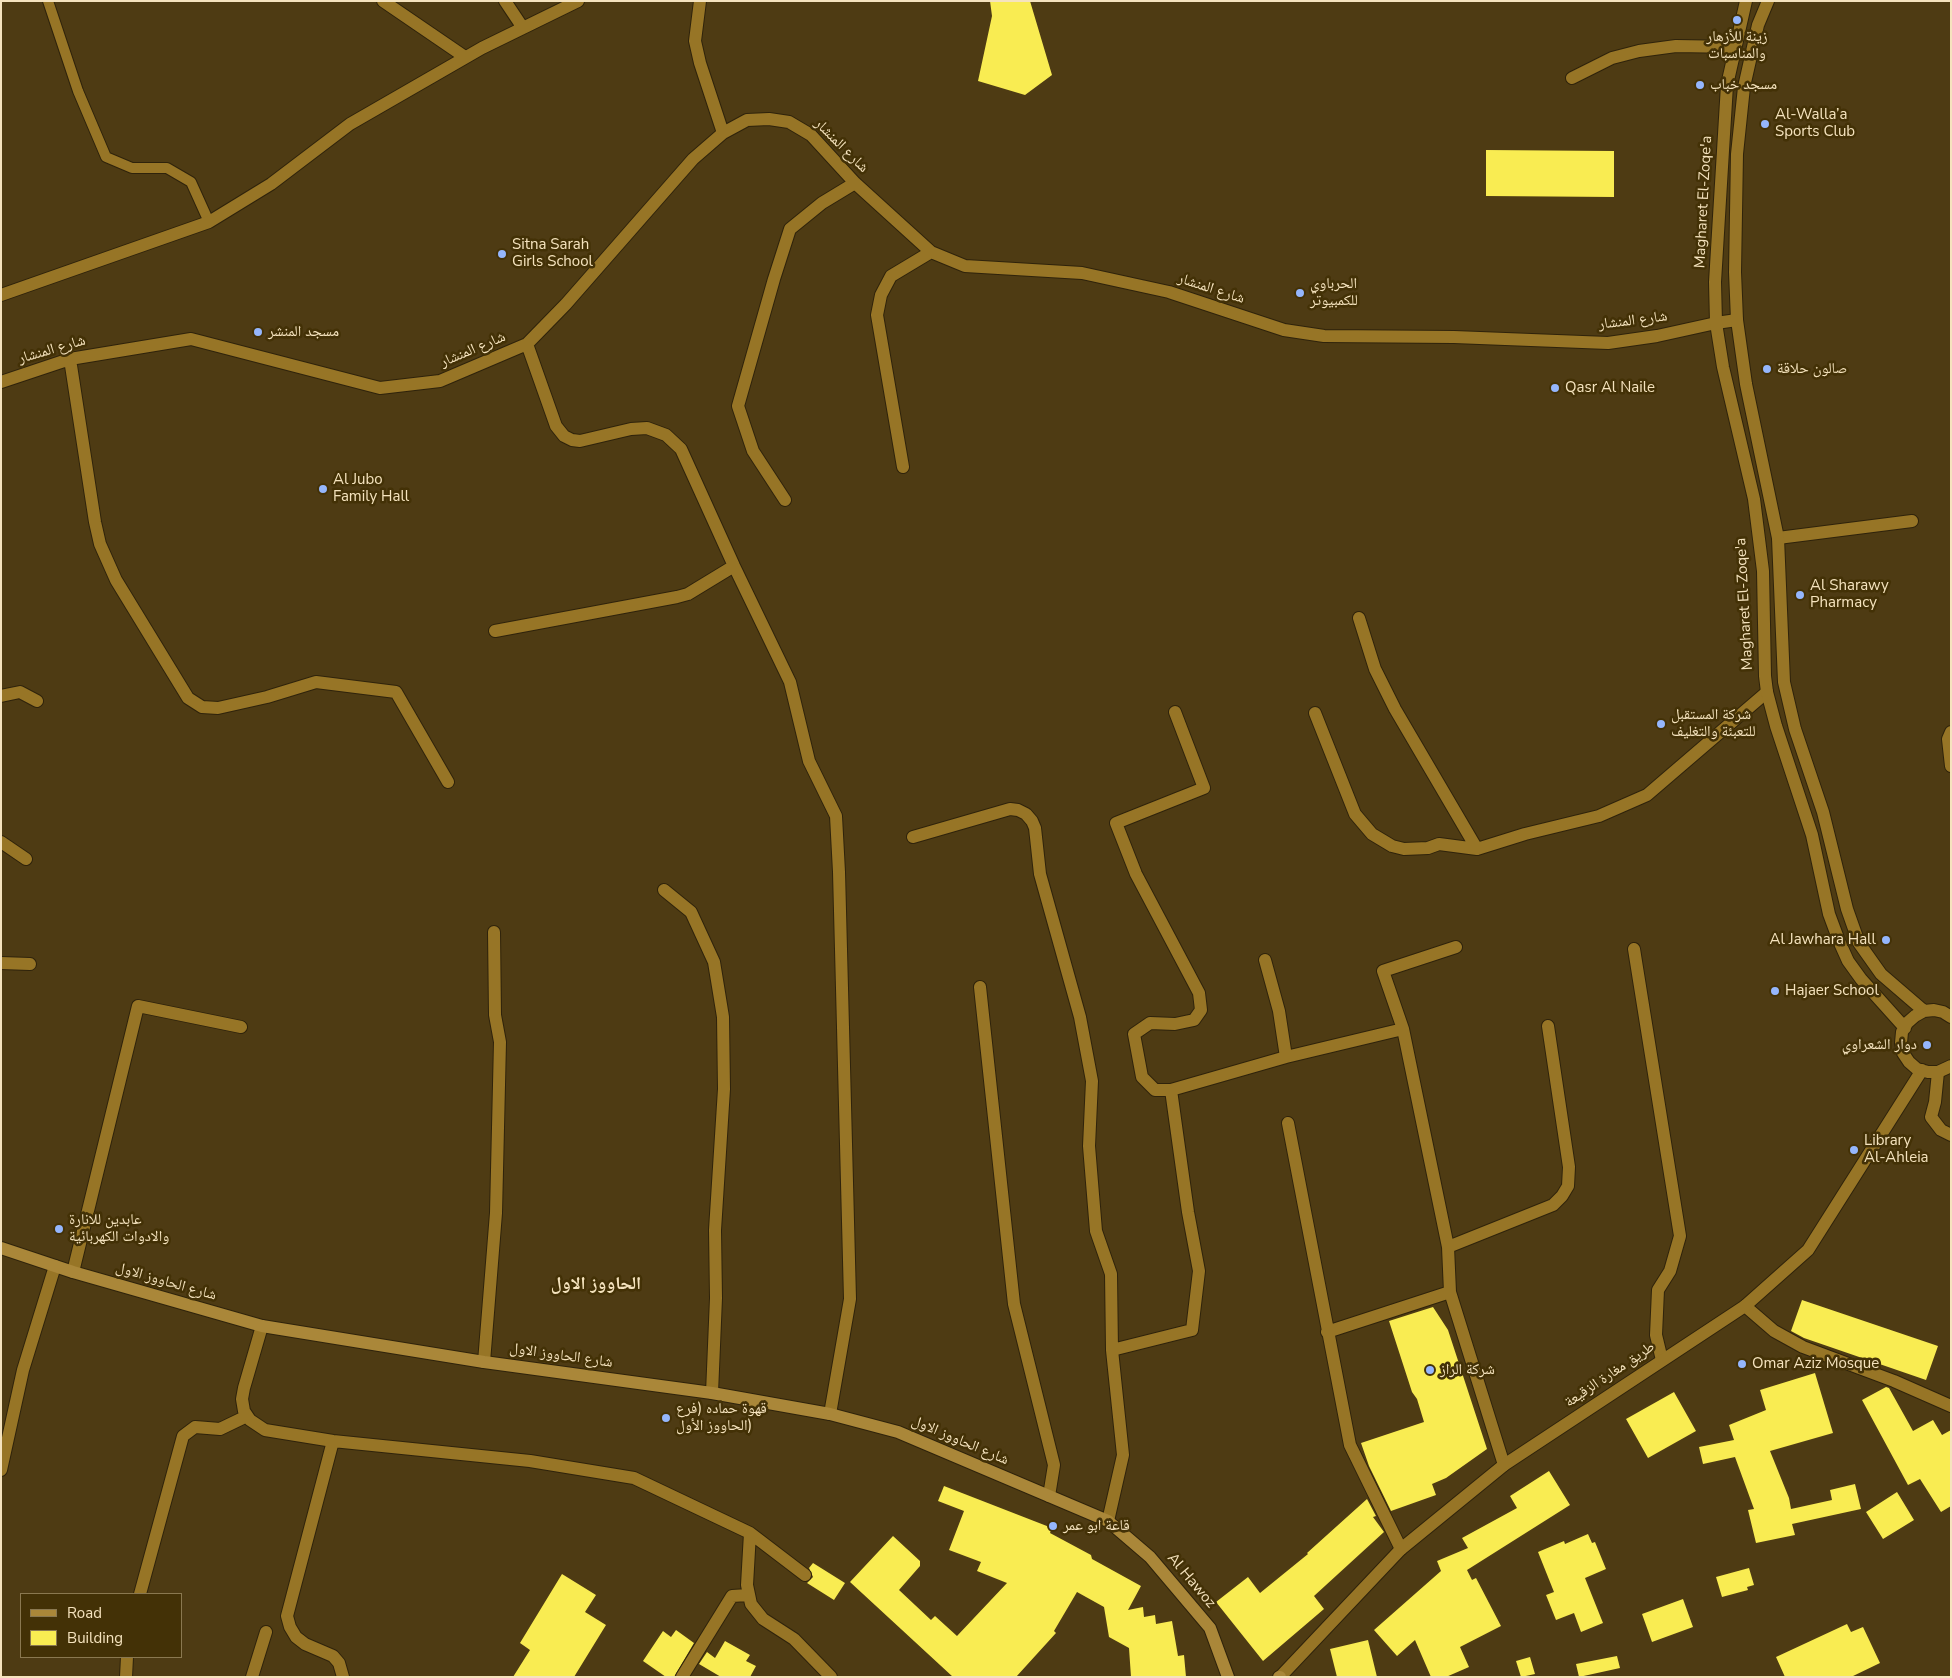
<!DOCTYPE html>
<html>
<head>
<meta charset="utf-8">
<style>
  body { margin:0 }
  #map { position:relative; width:1952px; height:1678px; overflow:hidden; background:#4e3b13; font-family:"Nunito Sans",sans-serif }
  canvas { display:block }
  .frame { position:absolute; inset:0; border:2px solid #f5e3be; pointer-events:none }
  .legend { position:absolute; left:20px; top:1593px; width:162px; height:65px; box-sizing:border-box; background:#433106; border:1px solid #8a7850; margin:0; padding:6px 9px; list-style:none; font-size:15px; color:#f5e3be }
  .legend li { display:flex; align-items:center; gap:10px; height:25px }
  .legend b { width:25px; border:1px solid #8a7850 }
</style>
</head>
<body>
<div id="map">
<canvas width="1952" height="1678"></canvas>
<div class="frame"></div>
<ul class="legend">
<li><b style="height:6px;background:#aa8739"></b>Road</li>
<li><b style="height:14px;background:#f9ec52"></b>Building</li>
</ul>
</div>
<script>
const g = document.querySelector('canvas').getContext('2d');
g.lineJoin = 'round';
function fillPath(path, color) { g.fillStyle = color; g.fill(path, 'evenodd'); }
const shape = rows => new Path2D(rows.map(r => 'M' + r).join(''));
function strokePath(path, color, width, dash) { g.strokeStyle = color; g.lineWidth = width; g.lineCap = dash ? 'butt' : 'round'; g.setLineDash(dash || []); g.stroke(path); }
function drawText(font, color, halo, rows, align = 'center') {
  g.font = font + ' "Nunito Sans","Noto Naskh Arabic",sans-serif'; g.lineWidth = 5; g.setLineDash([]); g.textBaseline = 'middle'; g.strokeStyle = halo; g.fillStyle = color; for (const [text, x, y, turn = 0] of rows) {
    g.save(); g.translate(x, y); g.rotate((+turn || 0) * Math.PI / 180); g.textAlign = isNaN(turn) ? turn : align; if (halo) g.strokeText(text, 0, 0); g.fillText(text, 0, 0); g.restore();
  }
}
const building = shape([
  [990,1,1030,1,1052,75,1025,95,978,81,992,16],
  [1486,150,1614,151,1614,197,1486,196],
  [1802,1300,1938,1346,1926,1380,1804,1338,1791,1331],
  [1433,1307,1448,1330,1487,1449,1446,1478,1432,1484,1436,1495,1391,1511,1369,1466,1361,1443,1424,1422,1417,1399,1412,1392,1389,1321],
  [1815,1373,1833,1433,1770,1451,1789,1498,1791,1509,1832,1500,1830,1490,1855,1484,1861,1509,1792,1524,1795,1535,1756,1543,1748,1510,1754,1509,1735,1457,1703,1464,1699,1447,1734,1440,1729,1425,1766,1410,1760,1390],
  [1886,1387,1889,1388,1913,1431,1933,1420,1942,1435,1951,1430,1951,1506,1941,1512,1920,1479,1908,1485,1862,1400],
  [1674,1392,1696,1431,1648,1458,1626,1419],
  [1549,1471,1570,1505,1467,1570,1472,1580,1476,1578,1501,1626,1460,1647,1469,1667,1446,1677,1431,1677,1415,1640,1397,1656,1374,1630,1441,1571,1437,1561,1468,1548,1462,1538,1517,1508,1510,1496],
  [944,1486,1052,1528,1050,1533,1091,1555,1092,1559,1141,1586,1128,1610,1143,1607,1144,1617,1155,1615,1156,1624,1172,1621,1178,1656,1184,1655,1186,1677,1131,1677,1129,1648,1109,1637,1104,1607,1077,1592,1054,1631,1056,1633,1016,1677,953,1677,850,1582,893,1536,920,1561,920,1566,899,1590,931,1620,935,1616,957,1636,1007,1583,977,1571,981,1562,949,1550,964,1511,938,1501],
  [1897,1492,1914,1520,1883,1539,1866,1512],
  [1367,1499,1376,1516,1373,1517,1384,1532,1314,1596,1324,1609,1263,1661,1216,1602,1248,1577,1260,1593,1308,1554,1307,1553],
  [1588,1534,1592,1543,1595,1542,1606,1569,1585,1578,1603,1623,1581,1632,1574,1613,1556,1620,1546,1595,1554,1592,1538,1552,1564,1541,1565,1544],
  [813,1563,845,1583,834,1600,807,1583,813,1577,809,1568],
  [1749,1568,1754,1585,1747,1587,1748,1590,1722,1597,1716,1577],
  [562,1574,596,1595,585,1612,606,1625,574,1677,513,1677,530,1650,520,1643],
  [1683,1599,1693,1627,1652,1642,1642,1614],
  [1847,1624,1851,1632,1863,1627,1880,1663,1851,1677,1785,1677,1776,1657],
  [676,1630,694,1643,674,1677,666,1677,643,1661,663,1631,671,1637],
  [1368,1640,1377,1677,1337,1677,1330,1649],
  [725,1641,750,1655,746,1661,756,1666,750,1677,721,1677,699,1664,707,1652,715,1658],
  [1617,1656,1620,1668,1579,1677,1576,1664],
  [1530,1657,1535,1674,1521,1677,1516,1661]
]);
const service = shape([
  [48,1,78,91,106,157,132,168,167,168,191,182,209,222]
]);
const minor = shape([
  [383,1,465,57],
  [505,1,523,28],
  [700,1,695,41,700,63,723,133],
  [1572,78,1612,58,1639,51,1676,46,1735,47],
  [1,295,209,222,271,184,350,124,482,48,578,1],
  [527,344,556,426,564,436,572,440,580,441,631,429,647,428,666,435,681,449,734,566,790,682,809,761,836,816,839,872,850,1299,830,1414],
  [70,359,95,522,100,544,116,580,188,698,202,707,218,708,267,697,316,682,396,692,448,782],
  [1,382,70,359,191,339,380,388,440,381,527,344,566,304,693,159,723,133,747,120,769,119,789,122,811,135,855,183,931,252,965,266,1082,273,1169,292,1284,330,1324,336,1454,337,1608,343,1657,336,1716,323,1737,320],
  [903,467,877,315,881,295,891,276,931,252],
  [785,500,753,451,738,406,774,279,790,229,822,203,855,183],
  [1778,538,1912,521],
  [1359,618,1375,669,1395,709,1477,849],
  [495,631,677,597,688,594,734,566],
  [1,696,20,692,37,701],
  [1175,712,1204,788,1116,823,1136,874,1199,993,1201,1010,1194,1020,1175,1024,1150,1023,1134,1034,1142,1077,1155,1090,1171,1090,1286,1057,1403,1029],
  [1315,713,1355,814,1372,834,1392,846,1404,849,1428,848,1439,844,1477,849,1525,834,1599,816,1647,795,1767,692],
  [1951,732,1948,739,1951,766],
  [913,837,1010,809,1018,810,1026,814,1032,821,1035,828,1040,874,1080,1017,1092,1081,1089,1146,1096,1231,1111,1274,1112,1350,1123,1455,1108,1521],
  [1,842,26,859],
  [664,890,691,912,714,962,723,1017,724,1089,715,1230,716,1298,712,1393],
  [1456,947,1383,971,1403,1029,1448,1247,1450,1292,1504,1465],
  [1634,949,1680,1236,1670,1271,1658,1290,1656,1335,1662,1360],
  [1265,960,1279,1011,1286,1057],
  [1,963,30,964],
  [980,987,1014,1304,1054,1465,1049,1496],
  [1938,1072,1935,1102,1931,1117,1941,1130,1951,1135],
  [1288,1123,1350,1445,1401,1549],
  [1448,1247,1553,1205,1562,1196,1568,1186,1569,1167,1548,1026],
  [73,1272,138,1006,241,1027],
  [1745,1306,1774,1331,1803,1347,1894,1381,1951,1406],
  [262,1326,244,1388,242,1399,244,1411,250,1420,265,1430,333,1441,530,1461,634,1478,750,1533,805,1575],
  [1327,1332,1450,1292],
  [1112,1350,1192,1330,1199,1271,1188,1212,1171,1090],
  [484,1362,496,1213,500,1042,495,1015,494,932],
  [333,1441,287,1616,290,1627,296,1637,305,1644,333,1656,339,1663,343,1677],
  [1,1470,23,1370,55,1266],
  [750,1533,747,1585,751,1604,763,1619,794,1639,831,1677],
  [140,1594,183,1436,195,1427,220,1429,247,1416],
  [126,1677,127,1657],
  [252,1677,266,1632],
  [682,1677,732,1596,748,1595]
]);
const tertiary = shape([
  [1746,1,1727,85,1715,282,1716,323,1723,367,1754,499,1763,571,1765,676,1767,692,1776,726,1812,835,1829,914,1839,941,1848,961,1861,979,1905,1028],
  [1768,1,1758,25,1744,87,1737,154,1735,272,1737,320,1746,384,1778,538,1784,682,1795,729,1823,812,1847,909,1859,943,1881,974,1924,1011],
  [1951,1017,1943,1012,1934,1010,1924,1011,1915,1016,1907,1023,1902,1032,1901,1043,1903,1053,1909,1062,1917,1069,1928,1072,1938,1072,1951,1066],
  [1280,1677,1401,1549,1504,1465,1745,1306,1808,1250,1922,1070]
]);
const secondary = shape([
  [1,1248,73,1272,262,1326,484,1362,712,1393,830,1414,898,1432,1108,1521,1150,1557,1210,1628,1228,1677],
  [1279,1677,1280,1677]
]);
const markers = [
  [1737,20,5,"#95b6fd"],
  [1700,85,5,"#95b6fd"],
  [1765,124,5,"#95b6fd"],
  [502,254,5,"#95b6fd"],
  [1300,293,5,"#95b6fd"],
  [258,332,5,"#95b6fd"],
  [1767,369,5,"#95b6fd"],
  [1555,388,5,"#95b6fd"],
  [323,489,5,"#95b6fd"],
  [1800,595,5,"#95b6fd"],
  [1661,724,5,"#95b6fd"],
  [1886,940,5,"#95b6fd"],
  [1775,991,5,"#95b6fd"],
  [1927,1045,5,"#95b6fd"],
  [1854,1150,5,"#95b6fd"],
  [59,1229,5,"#95b6fd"],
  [1742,1364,5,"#95b6fd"],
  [1430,1370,5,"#95b6fd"],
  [666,1418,5,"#95b6fd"],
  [1053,1526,5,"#95b6fd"]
];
const poiNames = [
  ["زينة للأزهار",1737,37,"center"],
  ["والمناسبات",1737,54,"center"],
  ["مسجد خباب",1710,85],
  ["Al-Walla’a",1775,115],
  ["Sports Club",1775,132],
  ["Sitna Sarah",512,245],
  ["Girls School",512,262],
  ["الحرباوي",1310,284],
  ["للكمبيوتر",1310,301],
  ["مسجد المنشر",268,332],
  ["صالون حلاقة",1777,369],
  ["Qasr Al Naile",1565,388],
  ["Al Jubo",333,480],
  ["Family Hall",333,497],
  ["Al Sharawy",1810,586],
  ["Pharmacy",1810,603],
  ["شركة المستقبل",1671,715],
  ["للتعبئة والتغليف",1671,732],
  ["Al Jawhara Hall",1876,940,"right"],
  ["Hajaer School",1785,991],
  ["دوار الشعراوي",1917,1045,"right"],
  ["Library",1864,1141],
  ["Al-Ahleia",1864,1158],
  ["عابدين للانارة",69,1220],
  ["والادوات الكهربائية",69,1237],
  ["Omar Aziz Mosque",1752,1364],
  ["شركة الراز",1440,1370],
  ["قهوة حماده (فرع",676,1409],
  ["الحاووز الأول)",676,1426],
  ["قاعة ابو عمر",1063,1526]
];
const streetNames = [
  ["شارع المنشار",841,146,45],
  ["Magharet El-Zoqe'a",1704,202,-87],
  ["شارع المنشار",1211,289,18],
  ["شارع المنشار",1633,321,-7],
  ["شارع المنشار",52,350,-16],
  ["شارع المنشار",473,350,-23],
  ["Magharet El-Zoqe'a",1745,604,-93],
  ["شارع الحاووز الاول",166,1282,16],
  ["شارع الحاووز الاول",561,1356,8],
  ["طريق مغارة الزقيعة",1610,1375,-34],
  ["شارع الحاووز الاول",960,1441,23],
  ["Al Hawoz",1191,1581,50]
];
const quarterNames = [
  ["الحاووز الاول",596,1285]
];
fillPath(building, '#f9ec52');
strokePath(service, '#2f230b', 12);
strokePath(minor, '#2f230b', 14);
strokePath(tertiary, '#2f230b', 14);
strokePath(secondary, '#2f230b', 14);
strokePath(service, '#977526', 10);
strokePath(minor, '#977526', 12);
strokePath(tertiary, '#977526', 12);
strokePath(secondary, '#aa8739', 12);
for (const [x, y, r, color] of markers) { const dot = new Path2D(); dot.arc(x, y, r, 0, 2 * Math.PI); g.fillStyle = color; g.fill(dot); strokePath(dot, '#433106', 2); }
drawText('15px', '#f5e3be', '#433106', poiNames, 'left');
drawText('15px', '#f5e3be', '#433106', streetNames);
drawText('bold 18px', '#f5e3be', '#433106', quarterNames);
</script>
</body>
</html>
